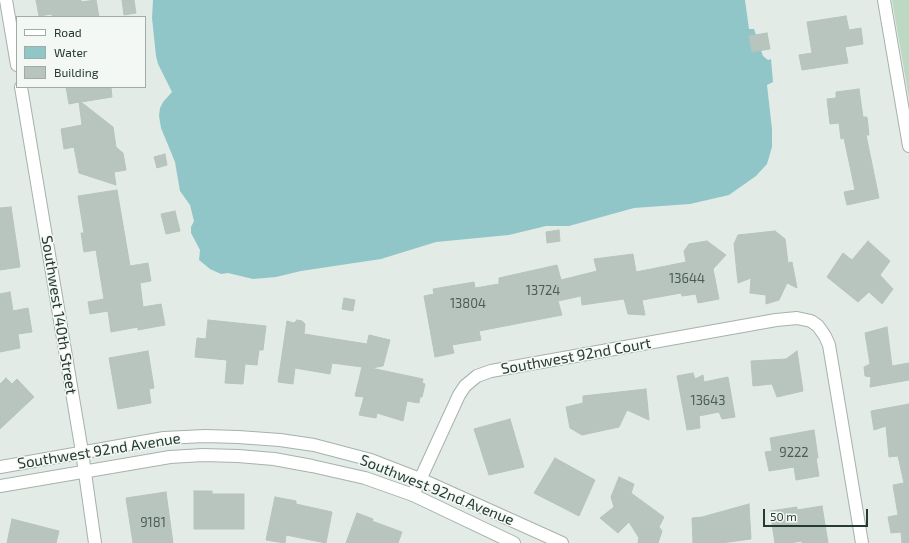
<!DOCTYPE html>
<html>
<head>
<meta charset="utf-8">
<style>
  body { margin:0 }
  #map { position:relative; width:909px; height:543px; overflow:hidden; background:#e3ebe6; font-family:"Exo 2",sans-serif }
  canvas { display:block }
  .legend { position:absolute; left:16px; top:16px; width:130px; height:72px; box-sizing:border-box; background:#f3f8f5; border:1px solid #a1aca7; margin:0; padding:5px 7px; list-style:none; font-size:12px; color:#253a32 }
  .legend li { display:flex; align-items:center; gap:8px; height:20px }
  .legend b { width:20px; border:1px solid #a1aca7 }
  .scale { position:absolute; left:763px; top:509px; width:105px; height:18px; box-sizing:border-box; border:2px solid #253a32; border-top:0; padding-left:5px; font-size:12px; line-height:14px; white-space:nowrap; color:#253a32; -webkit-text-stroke:3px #f3f8f5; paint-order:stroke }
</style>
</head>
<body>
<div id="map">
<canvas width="909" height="543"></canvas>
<ul class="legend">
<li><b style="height:5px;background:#fff"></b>Road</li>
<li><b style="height:11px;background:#91c6c9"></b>Water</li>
<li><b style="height:11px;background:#b8c5bf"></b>Building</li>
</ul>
<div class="scale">50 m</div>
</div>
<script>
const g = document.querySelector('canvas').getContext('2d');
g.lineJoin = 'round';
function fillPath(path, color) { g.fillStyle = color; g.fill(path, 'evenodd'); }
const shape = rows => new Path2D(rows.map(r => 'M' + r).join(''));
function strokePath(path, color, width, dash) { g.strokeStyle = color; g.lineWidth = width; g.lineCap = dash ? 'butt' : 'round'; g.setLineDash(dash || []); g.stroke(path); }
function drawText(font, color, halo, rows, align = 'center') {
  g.font = font + ' "Exo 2",sans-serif'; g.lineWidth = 3; g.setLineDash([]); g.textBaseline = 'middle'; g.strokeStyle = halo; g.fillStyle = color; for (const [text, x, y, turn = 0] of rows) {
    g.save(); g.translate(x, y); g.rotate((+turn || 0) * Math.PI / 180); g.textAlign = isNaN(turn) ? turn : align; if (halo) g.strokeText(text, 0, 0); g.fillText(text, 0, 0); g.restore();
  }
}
const green = shape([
  [892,0,909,0,909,99]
]);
const water = shape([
  [153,0,745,0,749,29,754,29,763,56,768,60,771,59,773,82,767,85,772,129,772,147,767,164,756,176,729,195,690,204,634,208,569,226,546,226,509,235,436,242,381,259,301,271,276,277,253,279,228,273,221,274,210,269,199,260,200,250,191,233,191,227,194,221,190,205,180,191,175,162,161,128,159,116,160,108,163,102,172,92,158,64,156,56,152,18]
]);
const building = shape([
  [36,0,81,0,81,2,96,0,99,17,52,17,52,14,39,16,36,0],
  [122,0,134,0,136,13,124,15,122,0],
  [846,16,849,30,861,28,863,44,845,47,848,63,802,70,799,55,812,53,807,22,846,16],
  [767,33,770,49,752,52,749,36,767,33],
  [66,87,111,87,112,97,81,102,113,127,116,147,123,153,126,170,114,172,116,185,79,173,74,147,64,149,61,129,82,125,79,102,69,104,66,87],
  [859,89,863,117,867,117,869,135,866,135,879,198,847,205,844,192,855,190,844,138,841,139,839,123,830,124,827,99,836,98,836,92,859,89],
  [165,154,167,165,157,168,154,157,165,154],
  [117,190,130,266,148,263,151,281,140,283,143,307,161,304,165,325,138,330,138,327,111,332,108,311,90,314,88,302,104,299,96,250,84,252,81,233,84,233,78,196,117,190],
  [11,207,20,267,0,270,0,208,11,207],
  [175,211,180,231,166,234,161,214,175,211],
  [559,230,560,241,547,243,546,232,559,230],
  [775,231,785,239,788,263,792,262,797,288,787,283,779,300,766,304,766,295,750,293,751,278,738,283,734,244,738,235,775,231],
  [707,241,726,255,713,269,719,299,698,303,696,294,682,296,681,293,642,300,645,315,628,314,624,299,582,305,581,296,558,301,562,315,479,331,481,340,452,345,454,353,435,357,424,296,434,294,433,289,474,282,475,288,499,284,499,278,557,265,561,280,597,271,594,259,633,254,636,272,686,262,684,251,689,244,707,241],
  [868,241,890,261,880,275,893,289,882,304,869,292,858,302,827,277,843,253,852,260,868,241],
  [10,292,13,311,28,308,32,332,18,334,20,348,0,352,0,294,10,292],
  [344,298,355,300,353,311,342,309,344,298],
  [208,320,266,326,263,350,259,350,257,365,245,364,243,384,225,383,227,360,195,357,197,338,206,339,208,320],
  [297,320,302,321,305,324,304,334,367,344,369,335,390,340,383,366,371,368,423,379,422,383,425,384,422,397,420,397,419,403,407,401,403,421,377,413,376,418,359,415,364,397,355,396,362,367,332,363,330,374,295,368,293,384,278,382,287,321,294,323,297,320],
  [887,327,892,366,909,363,909,380,870,387,871,377,865,376,864,367,870,364,865,333,887,327],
  [148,351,154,388,149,389,151,403,118,409,109,358,148,351],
  [797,351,803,391,777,397,772,384,753,386,751,361,786,359,797,351],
  [693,373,695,379,703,375,704,382,728,377,735,417,722,419,719,412,699,416,700,428,687,430,677,376,693,373],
  [6,378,12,384,17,379,34,397,0,429,0,384,6,378],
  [646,389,649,420,627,410,619,427,582,435,570,428,566,407,583,403,583,396,646,389],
  [909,404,909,543,902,543,901,532,891,533,888,517,898,515,893,485,904,483,898,456,889,457,886,426,874,430,871,411,909,404],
  [510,419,524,467,489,475,474,429,510,419],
  [814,430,818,458,816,458,819,476,796,480,794,467,769,471,765,452,772,451,770,438,814,430],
  [555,458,595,480,579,516,534,493,555,458],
  [619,477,634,484,631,493,664,517,659,527,662,531,658,543,638,543,639,538,629,522,618,533,600,518,614,507,611,497,619,477],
  [194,491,212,491,212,494,244,494,244,529,194,529,194,491],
  [166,492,173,543,133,543,126,498,166,492],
  [275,497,296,501,296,504,332,512,326,543,286,535,285,543,266,540,275,497],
  [749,504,751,539,721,543,693,543,692,518,702,517,749,504],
  [822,506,828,543,802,543,802,541,789,543,775,543,770,511,797,507,797,510,822,506],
  [357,513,373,519,372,521,402,532,398,543,346,543,357,513],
  [12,519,59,531,56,543,7,543,12,519]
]);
const minor = shape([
  [6,0,17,65],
  [884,0,909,146],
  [21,87,82,452,95,543],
  [413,495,459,395,465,386,477,376,491,371,776,320,797,318,811,321,818,326,825,336,829,345,862,543]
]);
const tertiary = shape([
  [0,467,164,438,205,436,238,437,280,440,314,445,371,460,420,479,562,543],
  [0,486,170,457,203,455,238,456,274,459,312,466,365,478,413,495,514,543]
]);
const numberNames = [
  ["13644",687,279],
  ["13724",543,291],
  ["13804",468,304],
  ["13643",708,401],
  ["9222",794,453],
  ["9181",153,523]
];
const streetNames = [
  ["Southwest 140th Street",59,315,81],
  ["Southwest 92nd Court",576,356,-10],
  ["Southwest 92nd Avenue",99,451,-9],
  ["Southwest 92nd Avenue",437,490,22]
];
fillPath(green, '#bed9c3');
fillPath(water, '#91c6c9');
fillPath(building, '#b8c5bf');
strokePath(building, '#b6c4bd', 1);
strokePath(minor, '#a6b2ac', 14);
strokePath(tertiary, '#a6b2ac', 14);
strokePath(minor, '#fff', 12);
strokePath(tertiary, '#fff', 12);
drawText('13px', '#4a5d55', null, numberNames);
drawText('15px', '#253a32', '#f3f8f5', streetNames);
</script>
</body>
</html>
